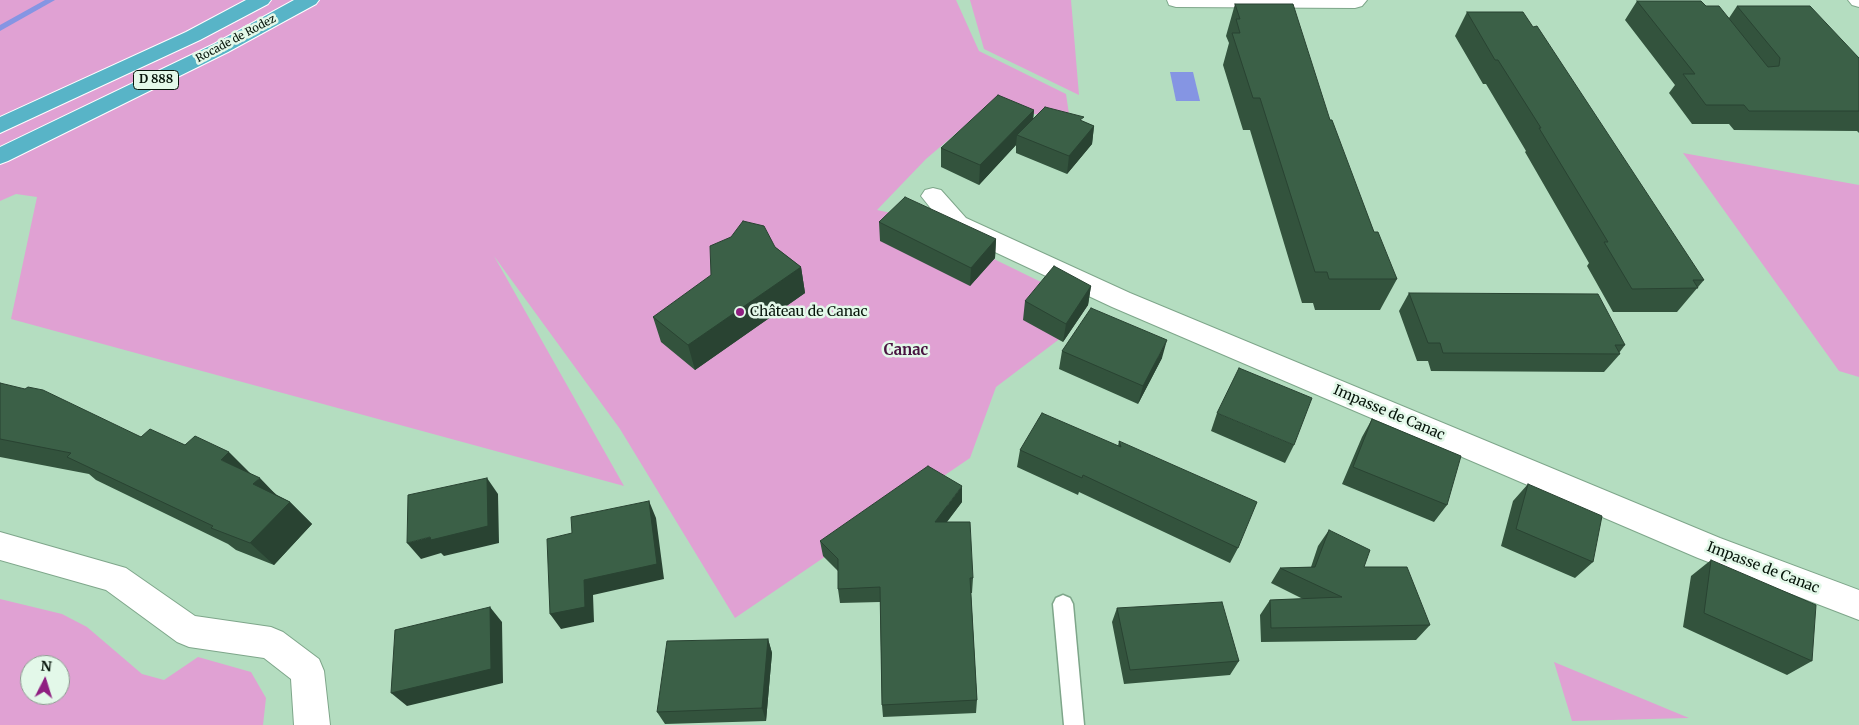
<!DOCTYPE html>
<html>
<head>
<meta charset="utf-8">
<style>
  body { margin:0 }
  #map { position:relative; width:1859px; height:725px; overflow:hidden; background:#b4ddc0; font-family:Merriweather,serif }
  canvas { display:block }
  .north { position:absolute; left:20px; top:655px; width:50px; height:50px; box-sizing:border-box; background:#e3f8e9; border:1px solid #8b9d90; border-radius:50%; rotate:5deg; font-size:14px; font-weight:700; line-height:20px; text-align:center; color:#06140a }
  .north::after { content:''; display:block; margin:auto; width:18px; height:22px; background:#8f1f81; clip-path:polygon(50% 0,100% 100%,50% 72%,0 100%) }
</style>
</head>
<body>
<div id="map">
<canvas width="1859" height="725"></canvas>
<div class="north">N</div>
</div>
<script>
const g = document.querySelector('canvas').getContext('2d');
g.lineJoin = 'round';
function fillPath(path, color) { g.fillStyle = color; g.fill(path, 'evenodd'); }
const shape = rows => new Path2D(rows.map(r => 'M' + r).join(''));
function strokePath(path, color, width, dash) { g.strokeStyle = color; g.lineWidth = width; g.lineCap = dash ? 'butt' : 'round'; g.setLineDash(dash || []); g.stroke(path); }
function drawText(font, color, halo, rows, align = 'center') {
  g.font = font + ' Merriweather,serif'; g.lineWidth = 5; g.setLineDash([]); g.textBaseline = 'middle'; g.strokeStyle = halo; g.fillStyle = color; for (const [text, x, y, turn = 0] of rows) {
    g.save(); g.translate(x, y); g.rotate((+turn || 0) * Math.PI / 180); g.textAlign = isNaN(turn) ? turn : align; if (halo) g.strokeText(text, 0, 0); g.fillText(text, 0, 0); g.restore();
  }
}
const green = shape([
  [0,0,956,0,979,51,1066,94,1070,121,989,105,926,159,877,210,906,216,1088,305,1070,331,996,387,970,458,735,618,620,429,494,256,624,486,11,319,37,197,16,194,0,201],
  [970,0,1071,0,1079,95,984,49],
  [1683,153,1859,185,1859,377,1839,371],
  [0,599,62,614,87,627,142,674,164,680,198,657,251,672,266,698,263,725,0,725],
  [30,665,60,665,60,695,30,695],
  [1554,662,1689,718,1572,721]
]);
const water = shape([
  [1170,72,1193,72,1200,101,1176,101]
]);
const stream = shape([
  [45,0,55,0,0,31,0,25,45,0]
]);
const service = shape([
  [1063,595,1070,598,1073,604,1084,725,1064,725,1053,604,1056,598,1063,595]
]);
const minor = shape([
  [1167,0,1367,0,1362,6,1355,8,1176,7,1169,5,1167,0],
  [1848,0,1859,0,1859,7,1852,5,1848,0],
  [933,188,941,190,966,218,1130,293,1720,538,1859,590,1859,620,1698,558,1112,307,948,230,921,196,925,190,933,188],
  [0,532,126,568,195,616,271,627,283,632,319,659,324,671,330,725,294,725,291,679,264,658,189,647,177,642,106,590,0,560,0,532]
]);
const trunk = shape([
  [246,0,271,0,268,4,200,40,0,133,0,117,186,32,246,0],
  [294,0,319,0,316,4,228,52,8,161,0,164,0,147,214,44,294,0]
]);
const wall = shape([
  [1637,1,1706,6,1729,18,1737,6,1859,58,1859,133,1857,131,1734,130,1729,124,1692,124,1669,93,1675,85,1625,20],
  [1235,4,1330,120,1374,232,1397,279,1380,310,1315,310,1313,303,1302,303,1250,130,1243,130,1223,65,1229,43,1226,36],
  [1467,12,1704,280,1677,312,1613,312,1587,266,1589,263,1525,152,1526,151,1486,84,1483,84,1455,36],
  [1034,110,1033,120,1084,122,1094,126,1092,144,1067,174,1016,153,1016,145,979,185,941,167,941,148],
  [879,222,996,239,995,258,970,286,880,241],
  [775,247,801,267,805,293,695,370,661,342,653,317],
  [1091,286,1088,305,1063,342,1023,320,1025,301],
  [1409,293,1625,345,1619,353,1620,354,1604,372,1431,371,1428,361,1417,361,1399,311],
  [1062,351,1162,358,1138,404,1059,369],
  [0,383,141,437,185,445,251,474,277,495,290,502,312,524,274,565,236,550,228,544,96,480,89,474,0,457],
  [1217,413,1294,445,1285,463,1211,431],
  [1372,419,1447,505,1434,522,1342,484,1362,437],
  [1119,441,1238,548,1230,563,1079,492,1078,495,1017,467,1020,450,1118,446],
  [1528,484,1593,562,1575,578,1501,546,1513,501],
  [962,502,947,522,973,578,972,593,971,593,977,700,976,713,883,717,882,705,880,602,840,603,838,589,838,571,823,556,820,541],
  [1329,530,1364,567,1430,625,1416,640,1261,642,1260,615,1270,600,1303,599,1271,583,1280,568,1311,567,1318,546],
  [1711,560,1812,661,1787,675,1683,627,1691,576],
  [1117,608,1239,661,1230,675,1124,684,1112,622],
  [768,639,772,653,766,721,665,724,657,712]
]);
const shadedWall = shape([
  [1034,110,1032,129,1017,135,1016,145,979,185,980,165],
  [1094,126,1092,144,1067,174,1069,156],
  [996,239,995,258,970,286,971,268],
  [801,267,805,293,695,370,688,345],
  [1091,286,1088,305,1063,342,1066,324],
  [1167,340,1162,358,1138,404,1143,386],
  [229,452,253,476,221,460],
  [260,478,282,501,253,484],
  [487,478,498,494,499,543,444,556,441,553,421,559,407,543,430,537],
  [962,486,962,502,935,537,935,522],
  [649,501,656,518,664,579,593,595,594,622,561,629,550,614],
  [290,502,312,524,274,565,250,543],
  [490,607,502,622,503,683,407,706,391,693],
  [768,639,772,653,766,721,762,708]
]);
const building = shape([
  [1637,1,1701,1,1706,6,1719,6,1768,67,1779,66,1780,58,1737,6,1810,6,1859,58,1859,111,1749,111,1744,105,1706,105,1683,74,1695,74,1637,1],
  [1235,4,1293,4,1330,120,1332,120,1374,232,1378,232,1397,279,1329,279,1327,272,1315,272,1260,98,1253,98,1232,33,1240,33,1236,19,1240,19,1235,4],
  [1467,12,1523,12,1533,27,1537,26,1704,280,1693,280,1698,288,1632,289,1604,242,1608,242,1539,128,1541,128,1498,60,1495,60,1467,12],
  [998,95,1034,110,980,165,941,148,998,95],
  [1045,107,1084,117,1080,120,1094,126,1069,156,1017,135,1045,107],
  [905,197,996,239,971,268,879,222,905,197],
  [743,221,764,226,775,247,801,267,688,345,653,317,711,275,710,246,731,237,743,221],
  [1054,266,1091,286,1066,324,1025,301,1054,266],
  [1409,293,1598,294,1625,345,1615,345,1620,354,1443,353,1440,343,1428,343,1409,293],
  [1091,308,1167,340,1143,386,1062,351,1091,308],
  [1239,368,1312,398,1294,445,1217,413,1239,368],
  [0,383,25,389,28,387,43,390,141,437,150,429,185,445,195,436,229,452,221,460,260,478,253,484,290,502,250,543,211,528,213,526,67,457,71,453,0,439,0,383],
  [1042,413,1121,447,1119,441,1257,502,1238,548,1083,475,1082,478,1020,450,1042,413],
  [1372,419,1461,456,1447,505,1353,467,1372,419],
  [928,466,962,486,935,522,970,522,973,578,970,578,977,700,882,705,880,587,838,589,838,559,820,541,928,466],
  [487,478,488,526,431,540,430,537,407,543,408,495,487,478],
  [1528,484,1602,516,1593,562,1516,529,1528,484],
  [649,501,657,564,584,580,585,607,550,614,547,539,572,533,571,517,649,501],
  [1329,530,1370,550,1364,567,1407,567,1430,625,1271,628,1270,600,1342,597,1280,568,1315,567,1329,530],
  [1711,560,1816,605,1812,661,1704,613,1711,560],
  [1222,602,1239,661,1130,670,1117,608,1222,602],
  [490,607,491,669,391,693,395,630,490,607],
  [768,639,762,708,657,712,667,641,768,639]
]);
const markers = [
  [740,312,5,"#8f1f81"]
];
const farStreetnames = [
  ["Rocade de Rodez",236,39,-28]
];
const shields = [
  [156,80,45]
];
const shieldNames = [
  ["D 888",156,80]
];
const poiNames = [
  ["Château de Canac",750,312]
];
const streetNames = [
  ["Impasse de Canac",1389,413,23],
  ["Impasse de Canac",1763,568,21]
];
const neighbourhoodNames = [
  ["Canac",906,351]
];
fillPath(green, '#e0a1d3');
fillPath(water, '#8595e3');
fillPath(stream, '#8595e3');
strokePath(service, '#7ea68a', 3);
strokePath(minor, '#7ea68a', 2);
strokePath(trunk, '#fff', 2);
fillPath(service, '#fff');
fillPath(minor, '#fff');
fillPath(trunk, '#58b4c7');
fillPath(wall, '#33533d');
fillPath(shadedWall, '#294332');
fillPath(building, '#3b6047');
strokePath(building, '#294332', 1);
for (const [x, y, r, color] of markers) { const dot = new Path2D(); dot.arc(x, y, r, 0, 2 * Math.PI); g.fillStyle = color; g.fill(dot); strokePath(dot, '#e3f8e9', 2); }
drawText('11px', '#06140a', '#e3f8e9', farStreetnames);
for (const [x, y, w] of shields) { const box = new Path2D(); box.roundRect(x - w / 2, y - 9.5, w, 19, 4); g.fillStyle = '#e3f8e9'; g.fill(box); strokePath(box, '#06140a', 1); }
drawText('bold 12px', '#06140a', null, shieldNames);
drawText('14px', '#06140a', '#e3f8e9', poiNames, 'left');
drawText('14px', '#06140a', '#e3f8e9', streetNames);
drawText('bold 15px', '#491441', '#e3f8e9', neighbourhoodNames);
</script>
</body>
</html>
